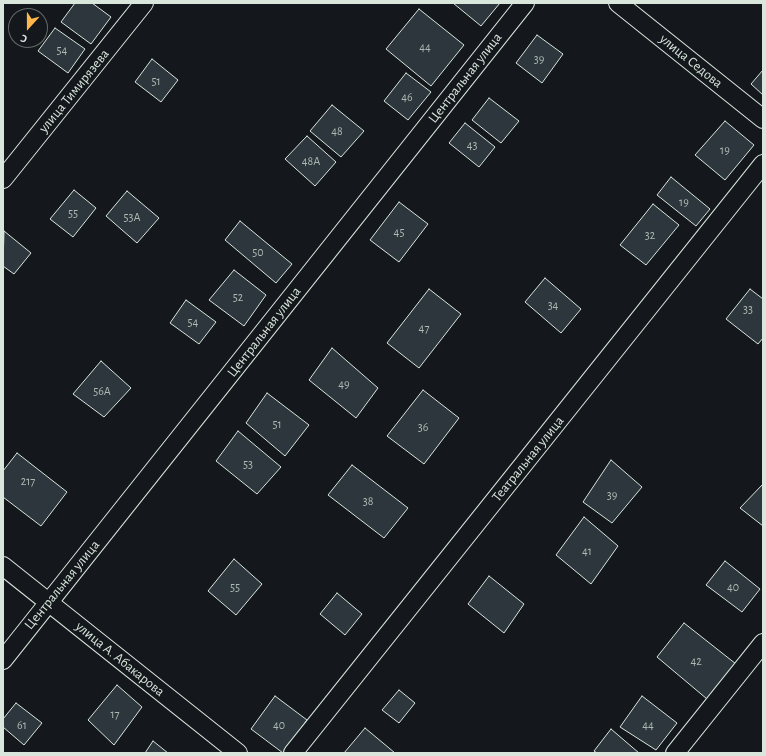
<!DOCTYPE html>
<html>
<head>
<meta charset="utf-8">
<style>
  body { margin:0 }
  #map { position:relative; width:766px; height:756px; overflow:hidden; background:#14181c; font-family:"Alegreya Sans",sans-serif }
  canvas { display:block }
  .frame { position:absolute; inset:0; border:4px solid #d8e6dc; pointer-events:none }
  .north { position:absolute; left:8px; top:8px; width:40px; height:40px; box-sizing:border-box; background:#14181c; border:1px solid #626a69; border-radius:50%; rotate:201deg; font-size:11px; font-weight:700; line-height:16px; text-align:center; color:#d8e6dc }
  .north::after { content:''; display:block; margin:auto; width:14px; height:18px; background:#ffb74d; clip-path:polygon(50% 0,100% 100%,50% 72%,0 100%) }
</style>
</head>
<body>
<div id="map">
<canvas width="766" height="756"></canvas>
<div class="frame"></div>
<div class="north">С</div>
</div>
<script>
const g = document.querySelector('canvas').getContext('2d');
g.lineJoin = 'round';
function fillPath(path, color) { g.fillStyle = color; g.fill(path, 'evenodd'); }
const shape = rows => new Path2D(rows.map(r => 'M' + r).join(''));
function strokePath(path, color, width, dash) { g.strokeStyle = color; g.lineWidth = width; g.lineCap = dash ? 'butt' : 'round'; g.setLineDash(dash || []); g.stroke(path); }
function drawText(font, color, halo, rows, align = 'center') {
  g.font = font + ' "Alegreya Sans",sans-serif'; g.lineWidth = 3; g.setLineDash([]); g.textBaseline = 'middle'; g.strokeStyle = halo; g.fillStyle = color; for (const [text, x, y, turn = 0] of rows) {
    g.save(); g.translate(x, y); g.rotate((+turn || 0) * Math.PI / 180); g.textAlign = isNaN(turn) ? turn : align; if (halo) g.strokeText(text, 0, 0); g.fillText(text, 0, 0); g.restore();
  }
}
const building = shape([
  [75,3,92,3,111,17,91,44,61,22,75,3],
  [453,3,500,3,481,26,453,3],
  [419,9,464,45,431,86,386,49,419,9],
  [55,28,85,49,68,73,38,51,55,28],
  [537,35,563,54,542,83,516,63,537,35],
  [152,59,178,80,161,102,135,82,152,59],
  [763,70,763,95,751,84,763,70],
  [406,73,431,92,408,120,384,101,406,73],
  [489,98,519,121,501,143,472,120,489,98],
  [332,105,364,131,341,157,310,131,332,105],
  [725,121,754,145,725,180,695,155,725,121],
  [465,123,495,147,479,167,449,143,465,123],
  [307,136,336,162,315,186,285,159,307,136],
  [671,177,710,209,696,226,657,195,671,177],
  [74,190,96,208,73,237,50,219,74,190],
  [127,191,159,218,137,243,106,216,127,191],
  [399,202,428,224,399,262,370,240,399,202],
  [653,204,679,225,646,265,620,245,653,204],
  [240,221,292,264,276,283,225,240,240,221],
  [4,231,31,253,14,274,3,266,4,231],
  [234,270,266,295,244,326,209,300,234,270],
  [545,278,581,309,561,333,525,302,545,278],
  [429,289,461,314,419,368,387,343,429,289],
  [750,289,763,299,763,338,758,344,726,319,750,289],
  [186,300,216,322,199,344,170,323,186,300],
  [332,348,378,388,356,418,309,380,332,348],
  [101,361,131,388,104,417,73,394,101,361],
  [423,390,459,418,424,464,387,436,423,390],
  [267,393,309,425,285,456,246,423,267,393],
  [238,431,281,467,257,494,216,461,238,431],
  [17,453,67,492,41,526,3,497,3,471,17,453],
  [611,460,642,487,612,523,583,502,611,460],
  [352,465,408,508,384,538,328,495,352,465],
  [763,484,763,526,740,508,763,484],
  [584,517,618,546,591,584,556,555,584,517],
  [234,559,262,584,236,615,208,591,234,559],
  [725,561,760,589,742,612,706,585,725,561],
  [489,576,524,604,504,633,468,604,489,576],
  [337,593,362,614,345,635,320,614,337,593],
  [684,623,736,664,707,699,657,657,684,623],
  [117,685,142,707,114,745,88,720,117,685],
  [399,690,415,703,399,723,382,710,399,690],
  [275,696,307,720,283,753,251,729,275,696],
  [642,696,677,723,656,750,620,727,642,696],
  [16,703,42,723,24,745,3,727,3,719,16,703],
  [365,728,395,753,344,753,365,728],
  [611,729,639,753,597,753,594,751,611,729],
  [153,741,168,753,145,753,153,741]
]);
const street = shape([
  [618,3,763,119],
  [3,179,144,3],
  [3,566,238,753],
  [3,660,525,3],
  [293,753,763,164],
  [675,753,763,643]
]);
const numberNames = [
  ["44",425,47],
  ["54",62,50],
  ["39",539,59],
  ["51",156,81],
  ["46",407,97],
  ["48",337,131],
  ["43",472,145],
  ["19",725,150],
  ["48А",311,161],
  ["19",684,202],
  ["55",73,213],
  ["53А",132,217],
  ["45",399,232],
  ["32",650,235],
  ["50",258,252],
  ["52",238,297],
  ["34",553,305],
  ["33",748,309],
  ["54",193,322],
  ["47",424,328],
  ["49",344,384],
  ["56А",102,391],
  ["51",277,424],
  ["36",423,427],
  ["53",248,464],
  ["217",28,481],
  ["39",612,495],
  ["38",368,501],
  ["41",587,551],
  ["55",235,587],
  ["40",733,587],
  ["42",696,661],
  ["17",115,714],
  ["61",22,725],
  ["40",279,725],
  ["44",648,725]
];
const streetNames = [
  ["улица Седова",691,61,39],
  ["Центральная улица",465,78,-52],
  ["улица Тимирязева",74,91,-51],
  ["Центральная улица",264,332,-52],
  ["Театральная улица",528,459,-51],
  ["Центральная улица",62,585,-51],
  ["улица А. Абакарова",120,659,39]
];
fillPath(building, '#2c363c');
strokePath(building, '#d8e6dc', 1);
strokePath(street, '#d8e6dc', 20);
strokePath(street, '#14181c', 18);
drawText('12px', '#adbab4', null, numberNames);
drawText('14px', '#d8e6dc', '#14181c', streetNames);
</script>
</body>
</html>
